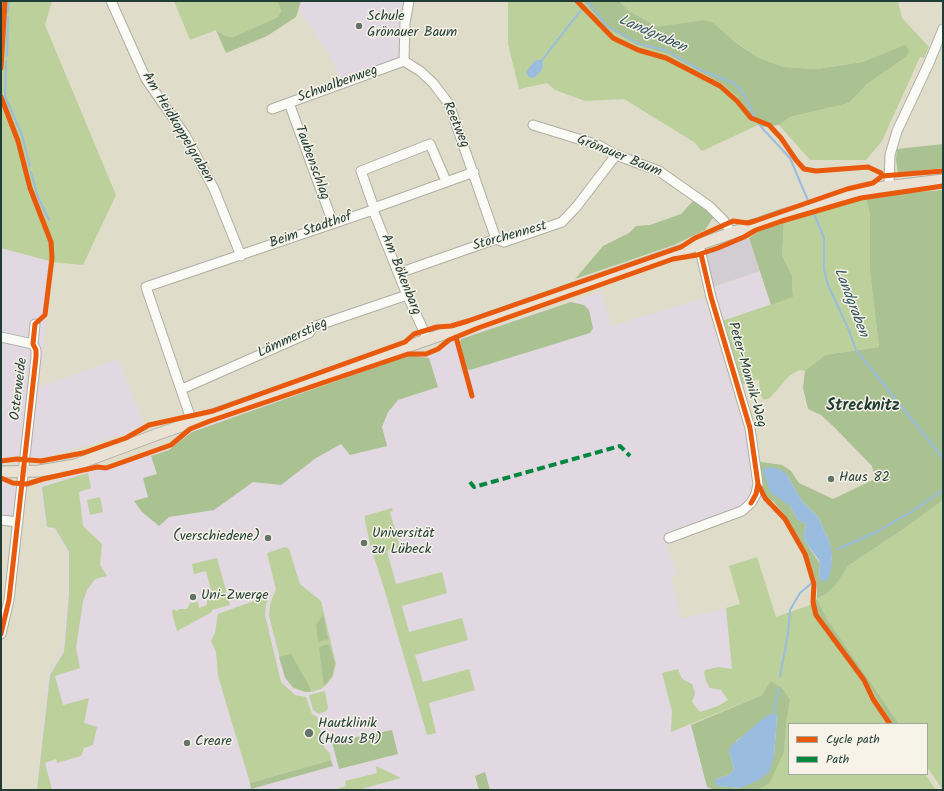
<!DOCTYPE html>
<html>
<head>
<meta charset="utf-8">
<style>
  body { margin:0 }
  #map { position:relative; width:944px; height:791px; overflow:hidden; background:#e0dcca; font-family:Kalam,sans-serif }
  canvas { display:block }
  .frame { position:absolute; inset:0; border:2px solid #1f3d34; pointer-events:none }
  .legend { position:absolute; left:788px; top:723px; width:140px; height:52px; box-sizing:border-box; background:#f7f3e8; border:1px solid #a1aaa0; margin:0; padding:5px 7px; list-style:none; font-size:12px; color:#1f3d34 }
  .legend li { display:flex; align-items:center; gap:8px; height:20px }
  .legend b { width:20px; border:1px solid #a1aaa0 }
</style>
</head>
<body>
<div id="map">
<canvas width="944" height="791"></canvas>
<div class="frame"></div>
<ul class="legend">
<li><b style="height:5px;background:#e8590c"></b>Cycle path</li>
<li><b style="height:5px;background:#00873e"></b>Path</li>
</ul>
</div>
<script>
const g = document.querySelector('canvas').getContext('2d');
g.lineJoin = 'round';
function fillPath(path, color) { g.fillStyle = color; g.fill(path, 'evenodd'); }
const shape = rows => new Path2D(rows.map(r => 'M' + r).join(''));
function strokePath(path, color, width, dash) { g.strokeStyle = color; g.lineWidth = width; g.lineCap = dash ? 'butt' : 'round'; g.setLineDash(dash || []); g.stroke(path); }
function drawText(font, color, halo, rows, align = 'center') {
  g.font = font + ' Kalam,sans-serif'; g.lineWidth = 3; g.setLineDash([]); g.textBaseline = 'middle'; g.strokeStyle = halo; g.fillStyle = color; for (const [text, x, y, turn = 0] of rows) {
    g.save(); g.translate(x, y); g.rotate((+turn || 0) * Math.PI / 180); g.textAlign = isNaN(turn) ? turn : align; if (halo) g.strokeText(text, 0, 0); g.fillText(text, 0, 0); g.restore();
  }
}
const built = shape([
  [301,1,406,1,401,53,395,60,341,79,329,55,299,10],
  [1,248,53,262,39,387,118,359,144,424,126,434,42,458,18,456,1,459],
  [760,271,771,305,719,322,710,289],
  [601,292,612,326,704,298,745,431,755,477,751,503,665,540,677,575,671,577,681,619,726,608,732,666,732,669,726,668,721,690,728,700,718,706,700,712,692,702,678,669,662,673,672,711,671,731,691,725,707,787,713,790,36,790,48,675,62,651,67,595,67,553,54,530,45,529,40,485,169,447,191,431,410,355,429,356,437,353,450,341],
  [1,480,15,487,22,488,18,522,1,520]
]);
const industrial = shape([
  [749,238,760,271,710,288,701,256]
]);
const green = shape([
  [1,1,52,1,45,25,116,195,83,265,53,262,1,248],
  [174,1,277,1,281,11,278,17,233,37,225,36,216,30,190,40],
  [508,1,584,1,637,45,668,54,724,85,737,96,758,125,702,151,694,142,624,99,585,101,555,90,547,83,519,89,508,44],
  [619,1,898,1,902,18,929,47,924,58,920,57,882,141,866,160,810,160,779,125,790,117,849,103,867,84,906,57,905,46,863,62,817,69,784,67,759,58,704,20,657,28,629,11],
  [866,198,870,214,870,271,879,347,825,355,805,371,799,370,789,376,770,398,764,400,760,394,759,379,742,385,719,322,793,297,792,276,782,255,784,222],
  [88,473,91,488,79,492,83,526,102,544,100,565,107,576,95,579,87,590,83,601,76,648,80,668,55,676,63,705,89,698,84,723,97,727,93,745,84,748,81,756,57,763,56,759,45,763,52,790,37,790,50,675,64,652,69,595,69,552,55,528,47,527,42,487],
  [100,497,103,512,90,515,87,500],
  [943,500,943,790,927,767,927,724,899,724,827,619,817,599,829,592,837,583,848,566,905,528],
  [392,508,393,511,390,512,400,547,387,551,396,584,442,572,447,593,402,606,409,632,462,618,468,640,415,655,423,682,469,669,475,690,429,703,436,733,427,735,383,585,371,548,365,521,365,516],
  [285,547,289,549,300,584,321,601,336,664,333,676,328,683,321,689,311,692,305,692,293,688,285,678,269,616,270,604,276,589,267,553],
  [757,557,776,617,810,605,821,627,866,680,892,724,789,724,789,774,925,774,936,790,757,790,769,784,786,723,790,700,762,695,671,732,672,711,662,673,678,669,682,679,692,684,695,693,692,702,700,712,718,706,728,700,721,690,710,688,706,681,704,672,705,670,719,667,732,669,726,608,740,604,729,566],
  [217,558,230,605,212,610,212,612,177,631,172,613,173,609,177,611,179,609,187,609,190,603,198,602,199,608,207,605,207,600,213,598,206,571,194,574,192,564],
  [270,595,266,604,265,615,281,682,295,695,306,697,312,714,317,717,325,749,330,753,331,760,250,783,218,676,216,652,211,641,215,633,218,614],
  [325,691,328,708,326,711,319,714,313,710,309,695],
  [376,766,401,778,358,790,333,790,346,786,345,781,377,773]
]);
const forest = shape([
  [277,1,301,1,296,17,267,36,226,53,216,30,225,36,233,37,278,17,281,11],
  [584,1,619,1,629,11,657,27,704,20,713,23,735,42,759,58,784,67,817,69,863,62,905,45,909,51,906,57,867,84,849,103,790,117,779,125,765,127,758,125,737,96,724,85,668,54,637,45,606,27],
  [943,144,943,168,898,173,896,160,897,149],
  [943,190,943,500,905,528,848,566,837,583,829,592,817,599,827,619,899,724,892,724,866,680,821,627,813,614,810,605,817,599,817,584,807,554,785,516,774,502,763,495,757,494,755,461,782,465,791,471,799,483,833,499,875,479,872,466,834,427,821,415,808,409,803,388,805,371,825,355,879,347,870,271,870,214,866,198,881,195],
  [786,473,802,501,818,517,830,543,832,560,819,578,820,564,805,541,804,534,806,524,798,520,790,506],
  [694,200,714,216,705,230,674,245,575,279,603,246,629,233,636,226,650,225,681,214],
  [784,222,782,255,792,276,793,297,771,305,749,238,761,230],
  [571,302,584,305,589,310,593,328,590,333,470,370,467,369,460,342,461,339],
  [410,355,429,358,438,387,398,400,388,412,382,427,387,446,350,455,341,444,316,458,281,485,253,482,214,510,169,517,159,526,142,512,134,501,148,497,143,478,157,474,151,456,169,450,192,432],
  [323,615,328,639,318,642,316,625],
  [329,644,335,663,334,668,332,676,324,686,319,647],
  [291,654,308,684,311,691,305,692,293,687,285,677,279,657],
  [771,681,783,689,790,700,786,723,784,752,769,784,757,790,716,790,707,787,691,725,762,695],
  [777,715,774,757,740,788,718,786,716,779,729,775,734,769,729,752,737,740],
  [392,730,398,754,339,769,332,742],
  [331,760,333,766,251,789,250,783],
  [485,772,490,790,479,790,475,776]
]);
const water = shape([
  [536,60,542,60,543,66,541,71,534,78,529,77,526,73,528,69],
  [767,467,776,468,786,473,802,501,818,517,830,543,832,555,831,571,828,579,825,582,819,578,820,564,818,559,805,541,804,534,806,524,798,520,790,506,770,492,763,470],
  [773,714,777,715,774,757,769,772,759,780,740,788,718,786,715,783,716,779,729,775,734,769,729,752,731,746,766,716]
]);
const stream = shape([
  [587,1,607,26,639,44,665,50,698,69,734,83,744,94,755,118,762,128,790,158,809,203],
  [8,12,9,1],
  [7,56,8,17],
  [542,60,581,10],
  [6,62,5,96,22,135,30,166],
  [31,172,38,197,49,220],
  [813,211,824,238,824,269,828,285,848,328,856,350,943,458],
  [838,549,876,532,911,512,943,490],
  [780,676,788,634,790,610,800,593,813,582],
  [773,714,779,688]
]);
const minor = shape([
  [111,1,146,79,185,135,214,189,241,256],
  [409,1,405,23,404,61,420,71,433,83,449,104,496,239],
  [289,103,333,223],
  [272,109,404,61],
  [533,125,598,145,616,155,659,171,709,206,724,221,732,234],
  [889,186,890,155,897,131,929,63,943,29],
  [374,208,361,171,430,144,446,181],
  [373,210,407,295,428,340],
  [399,273,496,239,504,242,562,222,577,206,616,155],
  [1,337,33,344],
  [182,389,309,333,313,327,407,295],
  [192,422,146,287,373,210,374,208,474,172],
  [1,520,18,522],
  [669,538,742,511,751,503,756,494,758,484,750,428,711,297,699,245],
  [1,634,9,600,36,357,36,350,33,344,35,324]
]);
const major = shape([
  [1,472,39,471,75,465,158,434,783,215,876,188,943,180]
]);
const quiet = shape([
  [470,482,474,487,620,446,630,456]
]);
const cycleway = shape([
  [577,1,613,38,638,50,666,58,720,86,737,101,751,118,769,125,781,138,796,160,804,169,816,171,868,167,881,173,882,176],
  [1,68,5,1],
  [1,97,18,141,30,188,51,242,52,258,45,315,35,324,33,344,36,350,36,357,9,600,1,634],
  [701,254,711,297,750,428,758,484,756,494,751,503],
  [456,337,472,396],
  [1,461,17,459,41,461,83,453,126,438,149,425,213,411,405,342,414,334,437,327,451,326,468,321,681,247,695,238,733,221,748,223,755,221,847,189,873,183,882,176,943,171],
  [1,478,13,483,27,484,43,479,97,467,106,468,171,445,190,429,210,421,408,354,426,354,438,349,449,340,478,328,673,259,697,255,718,248,744,237,756,230,782,221,861,198,943,186],
  [758,484,765,498,785,519,805,554,814,584,813,602,816,615,864,680,873,699,890,724]
]);
const markers = [
  [359,26,4,"#637568"],
  [831,479,4,"#637568"],
  [268,538,4,"#637568"],
  [364,543,4,"#637568"],
  [193,597,4,"#637568"],
  [309,733,5,"#637568"],
  [187,743,4,"#637568"]
];
const poiNames = [
  ["Schule",367,18],
  ["Grönauer Baum",367,34],
  ["Haus 82",839,479],
  ["Universität",372,535],
  ["zu Lübeck",372,551],
  ["(verschiedene)",260,538,"right"],
  ["Uni-Zwerge",201,597],
  ["Hautklinik",318,725],
  ["(Haus B9)",318,741],
  ["Creare",195,743]
];
const streetNames = [
  ["Schwalbenweg",338,85,-20],
  ["Reetweg",455,125,67],
  ["Am Heidkoppelgraben",177,128,59],
  ["Grönauer Baum",619,157,22],
  ["Taubenschlag",311,163,70],
  ["Beim Stadthof",311,231,-19],
  ["Storchennest",510,237,-16],
  ["Am Bökenbarg",400,275,68],
  ["Lämmerstieg",293,339,-25],
  ["Peter-Monnik-Weg",746,375,74],
  ["Osterweide",20,389,-83]
];
const waterNames = [
  ["Landgraben",652,35,24],
  ["Landgraben",850,303,69]
];
const quarterNames = [
  ["Strecknitz",863,407]
];
fillPath(built, '#e1d8e1');
fillPath(industrial, '#d1cdd3');
fillPath(green, '#bbd09a');
fillPath(forest, '#aac192');
fillPath(water, '#9abcdf');
strokePath(stream, '#9abcdf', 2);
strokePath(minor, '#aeaea2', 11);
strokePath(major, '#aeaea2', 13);
strokePath(minor, '#fafaf7', 9);
strokePath(major, '#e8e1d4', 11);
strokePath(quiet, '#00873e', 4, [8, 4]);
strokePath(cycleway, '#e8590c', 5);
for (const [x, y, r, color] of markers) { const dot = new Path2D(); dot.arc(x, y, r, 0, 2 * Math.PI); g.fillStyle = color; g.fill(dot); strokePath(dot, '#f7f3e8', 1.5); }
drawText('14px', '#1f3d34', '#f7f3e8', poiNames, 'left');
drawText('14px', '#1f3d34', '#f7f3e8', streetNames);
drawText('italic 15px', '#365961', '#f7f3e8', waterNames);
drawText('bold 16px', '#1f3d34', '#f7f3e8', quarterNames);
</script>
</body>
</html>
